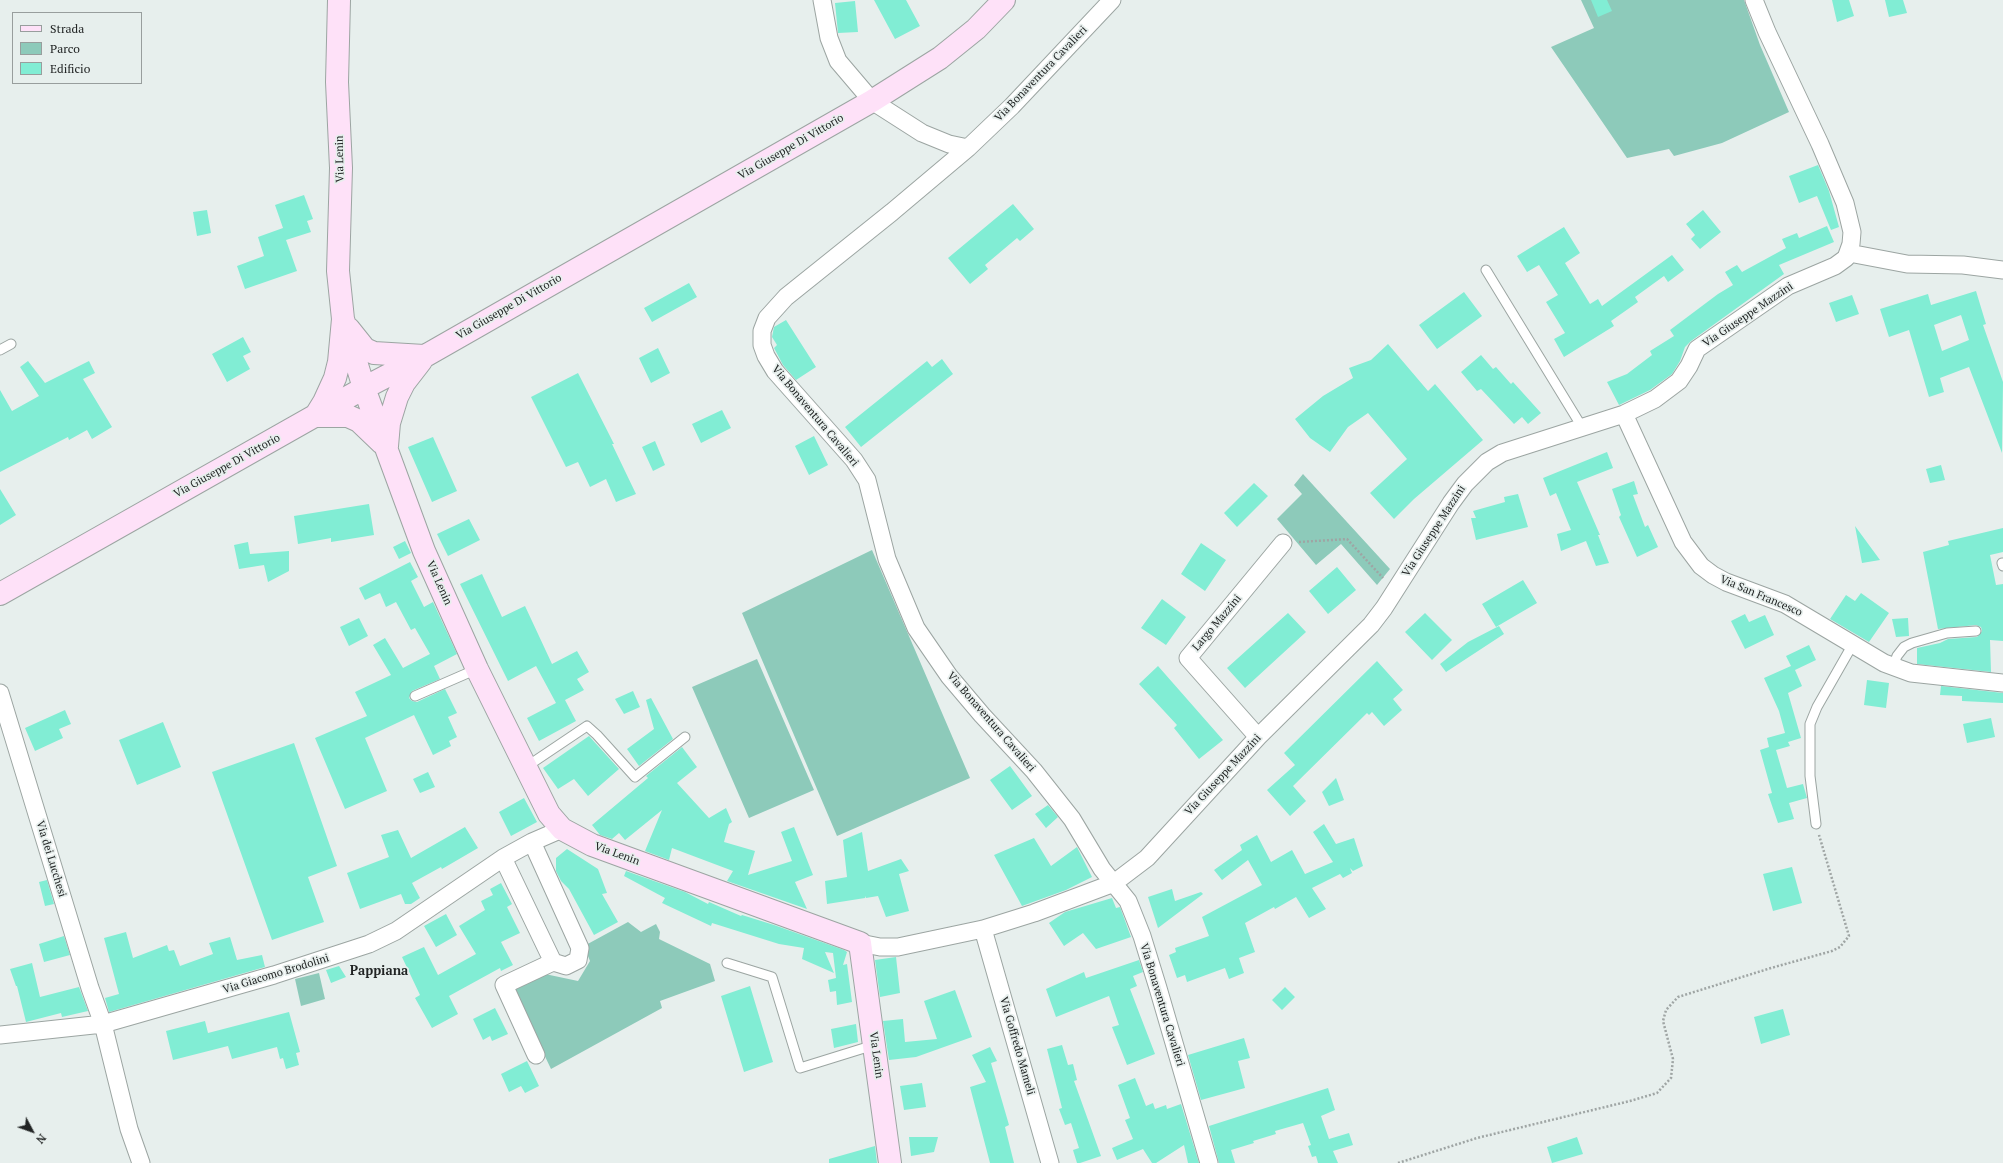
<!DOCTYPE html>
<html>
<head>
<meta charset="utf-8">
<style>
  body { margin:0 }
  #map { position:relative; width:2003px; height:1163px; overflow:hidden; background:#e7efed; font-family:"PT Serif",serif }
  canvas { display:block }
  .legend { position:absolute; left:12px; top:12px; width:130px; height:72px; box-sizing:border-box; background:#e7efed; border:1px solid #989e9d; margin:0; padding:5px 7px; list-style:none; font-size:12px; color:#212424 }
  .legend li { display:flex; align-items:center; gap:8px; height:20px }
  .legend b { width:20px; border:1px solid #989e9d }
  .north { position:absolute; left:12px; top:1111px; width:40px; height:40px; -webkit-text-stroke:3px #e7efed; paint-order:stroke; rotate:131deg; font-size:11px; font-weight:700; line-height:16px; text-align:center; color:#212424 }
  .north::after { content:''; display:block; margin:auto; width:14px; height:18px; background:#212424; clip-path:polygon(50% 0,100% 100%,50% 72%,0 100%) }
</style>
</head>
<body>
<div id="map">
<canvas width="2003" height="1163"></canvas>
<ul class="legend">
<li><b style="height:5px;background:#fee1f8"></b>Strada</li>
<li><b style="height:11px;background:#8dcaba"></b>Parco</li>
<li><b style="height:11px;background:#81edd4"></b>Edificio</li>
</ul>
<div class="north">N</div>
</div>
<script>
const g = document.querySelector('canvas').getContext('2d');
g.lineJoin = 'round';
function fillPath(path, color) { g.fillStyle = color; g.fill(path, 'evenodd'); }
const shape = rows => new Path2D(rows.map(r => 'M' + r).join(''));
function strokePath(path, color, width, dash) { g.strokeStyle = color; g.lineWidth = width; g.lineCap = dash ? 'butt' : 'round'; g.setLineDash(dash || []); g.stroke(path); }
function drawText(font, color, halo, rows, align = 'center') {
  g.font = font + ' "PT Serif",serif'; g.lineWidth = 3.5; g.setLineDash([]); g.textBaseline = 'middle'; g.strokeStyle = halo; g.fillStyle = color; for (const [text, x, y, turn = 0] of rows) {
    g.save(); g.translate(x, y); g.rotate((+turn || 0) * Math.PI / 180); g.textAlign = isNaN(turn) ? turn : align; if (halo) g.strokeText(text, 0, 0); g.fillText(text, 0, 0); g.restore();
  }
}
const green = shape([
  [1581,0,1744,0,1760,45,1789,112,1722,143,1674,156,1669,149,1627,158,1551,47,1594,28],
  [1303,474,1390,569,1377,585,1341,544,1316,565,1277,519,1302,494,1294,485],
  [872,550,970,778,837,836,742,613],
  [757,659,814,790,749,818,692,687],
  [628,922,641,932,656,924,660,932,659,939,710,964,715,981,660,1001,662,1008,551,1069,513,989,545,974,578,981,590,961,584,946],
  [319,973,325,999,301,1006,295,979]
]);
const building = shape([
  [874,0,906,0,920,26,895,39],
  [1591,0,1607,0,1612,11,1598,17],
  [1832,0,1849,0,1854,16,1837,22],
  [1885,0,1903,0,1907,13,1889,17],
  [855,1,858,32,838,33,835,3],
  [1818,165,1829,191,1839,227,1831,230,1817,196,1799,203,1789,176],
  [304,195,313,219,307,221,311,232,286,240,297,271,245,289,237,266,264,256,258,237,283,228,275,205],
  [1013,204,1034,229,1020,241,1017,238,985,265,988,269,970,284,948,258],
  [207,210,211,233,197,236,193,212],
  [1703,210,1721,232,1700,249,1691,239,1695,235,1686,224],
  [1827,226,1834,242,1779,265,1784,274,1691,341,1685,347,1680,361,1672,374,1650,390,1619,405,1607,382,1627,374,1652,355,1650,351,1674,336,1670,330,1718,294,1733,285,1725,272,1737,265,1742,272,1786,248,1782,239,1797,233,1799,238],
  [1564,227,1580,253,1565,263,1590,304,1598,299,1602,306,1672,255,1684,270,1668,282,1664,276,1635,297,1638,302,1611,321,1614,326,1564,357,1554,339,1565,333,1546,302,1558,295,1539,265,1527,272,1517,256],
  [689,283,697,297,652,322,644,308],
  [1976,291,1986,324,1983,325,2003,382,2002,453,1969,367,1940,378,1944,392,1929,397,1909,330,1889,337,1880,309,1928,294,1931,305],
  [1961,315,1969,340,1942,351,1934,325],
  [1464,292,1482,316,1437,349,1419,325],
  [1852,295,1859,314,1836,322,1829,303],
  [786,320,816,367,796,380,783,365,774,348,777,345,772,337,774,327],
  [243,337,251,352,243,356,250,369,227,382,212,354],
  [1388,344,1428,391,1435,384,1483,440,1414,499,1394,519,1370,493,1407,459,1368,413,1348,427,1330,452,1310,438,1295,419,1323,396,1353,378,1349,368,1371,360],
  [658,348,670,373,651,383,639,358],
  [1481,355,1493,369,1496,367,1511,384,1513,382,1541,413,1528,424,1522,417,1514,424,1481,389,1477,391,1461,372],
  [942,359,953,374,861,447,845,427,927,361,932,367],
  [28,361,45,383,89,361,95,373,83,379,112,427,92,439,87,430,69,440,68,437,0,472,0,390,12,411,39,396,20,367],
  [578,373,614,444,612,444,636,494,616,502,606,479,590,487,578,462,566,467,531,397],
  [722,410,731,428,701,443,692,424],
  [814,436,828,465,809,475,795,446],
  [433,437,457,491,432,502,408,447],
  [655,441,665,465,653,471,642,447],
  [1607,452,1613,468,1577,482,1600,535,1598,535,1609,563,1596,566,1586,541,1561,551,1557,534,1571,530,1556,493,1550,496,1543,478],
  [1941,465,1945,480,1930,483,1926,469],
  [1634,481,1638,494,1633,495,1645,527,1648,525,1658,547,1637,557,1619,517,1621,515,1612,489],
  [1254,483,1268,496,1237,527,1224,513],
  [0,489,16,515,0,525],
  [1518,494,1528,527,1476,540,1471,518,1476,518,1473,511,1505,502,1504,497],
  [369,504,374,535,331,542,331,538,298,544,294,516],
  [469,519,480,540,448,556,437,534],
  [1855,526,1880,560,1862,563],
  [2003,528,2003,552,1990,555,1996,585,2003,584,2003,641,1990,640,1991,672,1917,664,1917,648,1940,643,1948,639,1977,637,1982,631,1981,627,1976,625,1938,629,1923,552,1949,545,1948,541],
  [405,541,411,553,399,559,393,547],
  [248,542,250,554,289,551,289,571,268,582,264,565,239,569,234,545],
  [1201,543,1226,560,1205,591,1181,574],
  [410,562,418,577,411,581,424,607,433,602,457,654,434,666,440,679,412,691,409,698,412,701,417,702,445,689,457,713,448,717,457,737,449,741,451,746,433,755,414,715,365,738,387,791,345,809,315,738,367,716,355,692,391,675,373,645,385,638,403,668,430,654,415,628,411,630,396,602,386,607,380,593,365,600,359,588],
  [1337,567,1356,590,1328,614,1309,591],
  [482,574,502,617,525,606,552,664,577,651,589,672,577,679,584,690,565,700,576,721,539,741,527,718,556,703,536,666,508,681,460,584],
  [1523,580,1537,603,1496,627,1482,604],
  [1861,593,1889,613,1869,642,1830,619,1846,595,1855,601],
  [1162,599,1186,617,1166,645,1141,628],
  [1288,613,1306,632,1245,688,1227,668],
  [1425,613,1452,640,1432,660,1405,632],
  [1745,614,1749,622,1765,615,1774,635,1745,649,1731,621],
  [359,618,368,636,349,646,340,627],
  [1908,618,1909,636,1896,637,1892,619],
  [1499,626,1504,634,1446,672,1440,664,1468,642],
  [1809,645,1816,660,1795,670,1802,686,1788,693,1801,738,1788,742,1790,746,1776,750,1787,788,1803,784,1807,798,1789,803,1794,819,1778,823,1768,794,1772,793,1760,750,1769,747,1767,738,1785,733,1779,711,1764,678,1791,666,1786,656],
  [1377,661,1403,690,1393,699,1402,710,1384,726,1372,712,1369,715,1367,713,1293,786,1306,801,1290,816,1267,790,1295,765,1284,753],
  [1158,666,1223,740,1199,759,1174,728,1177,725,1139,684],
  [1867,680,1889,683,1886,708,1864,705],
  [1941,686,2003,693,2003,703,1962,701,1962,696,1940,695],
  [633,691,640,707,624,714,615,699],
  [651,698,673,739,639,766,627,749,654,729,646,700],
  [65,710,71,724,59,729,63,738,35,751,25,728],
  [1991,718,1995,737,1967,743,1963,724],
  [163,722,181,767,137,785,119,740],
  [589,736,619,769,588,796,574,779,558,789,543,768],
  [294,743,337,866,308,877,324,922,272,940,212,772],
  [682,747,697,767,677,783,709,818,726,808,732,822,729,824,724,842,755,851,748,875,792,861,781,832,794,827,813,875,795,882,807,909,727,881,733,871,672,848,669,860,645,851,662,810,625,840,619,833,612,839,600,835,592,825,648,778,646,776],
  [1010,766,1032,796,1012,810,990,780],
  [428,772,435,787,420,793,413,779],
  [1336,778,1344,800,1329,806,1322,792],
  [524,798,537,822,511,836,499,812],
  [1048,805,1058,817,1046,828,1035,814],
  [1324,824,1336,844,1354,838,1363,866,1353,871,1350,868,1352,873,1343,878,1340,874,1312,888,1326,909,1309,918,1296,897,1275,909,1274,907,1245,923,1255,952,1239,958,1244,973,1229,979,1225,968,1187,982,1185,975,1177,978,1169,955,1176,952,1175,948,1209,936,1202,917,1262,885,1248,860,1222,880,1214,870,1242,850,1240,845,1257,835,1271,862,1292,850,1305,874,1333,862,1313,832],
  [465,827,478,848,442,869,441,867,412,883,420,898,411,904,405,904,401,894,360,909,347,873,389,857,381,835,398,830,411,858],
  [862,832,868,871,901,859,909,871,899,874,909,911,886,917,878,896,866,898,866,896,865,898,827,904,825,881,847,877,843,840],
  [1034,838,1051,866,1077,847,1092,877,1066,890,1022,906,994,855],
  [567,849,598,869,607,893,602,894,618,922,594,935,569,889,561,881,556,871,556,858],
  [1792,867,1802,903,1773,911,1763,874],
  [626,871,685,892,708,904,709,902,741,916,742,915,774,925,844,950,847,952,843,965,847,964,852,1002,837,1005,836,991,830,992,828,980,836,978,833,953,825,952,834,973,802,959,804,948,779,944,712,923,711,926,662,903,665,898,624,876],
  [47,880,54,904,45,906,39,882],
  [501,883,512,904,507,907,520,933,501,942,513,965,501,971,500,968,449,996,458,1014,432,1028,415,998,420,995,402,957,424,947,438,975,476,954,459,926,485,910,481,901,493,895,490,889],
  [1172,889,1175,901,1201,892,1203,894,1158,928,1148,897],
  [1112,898,1116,908,1120,907,1131,937,1096,949,1083,933,1064,946,1049,923,1065,912],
  [446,914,457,935,436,947,424,926],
  [126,932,133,958,167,945,169,951,174,950,180,966,213,954,209,943,230,937,237,960,262,955,265,967,109,1012,105,998,119,994,104,938],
  [64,936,70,955,44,962,39,944],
  [896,957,900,993,880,997,875,960],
  [1139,960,1143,972,1133,976,1137,986,1130,989,1155,1054,1127,1065,1112,1027,1119,1025,1109,996,1056,1017,1046,989,1084,972,1086,978],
  [32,963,40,997,79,987,88,1011,62,1017,61,1013,26,1022,17,986,16,986,10,969],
  [339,966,346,977,331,983,326,970],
  [750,986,773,1062,744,1072,721,996],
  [1285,987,1295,997,1282,1010,1272,1000],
  [955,990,972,1037,916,1057,889,1060,883,1021,903,1019,905,1042,937,1039,924,1001],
  [495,1008,508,1034,492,1041,490,1036,483,1040,473,1019],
  [1783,1009,1790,1035,1761,1044,1754,1017],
  [289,1012,300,1052,296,1053,299,1065,286,1069,283,1058,280,1059,277,1047,232,1059,228,1046,173,1060,166,1031,205,1021,208,1033],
  [856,1024,858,1042,834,1048,831,1029],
  [1244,1038,1250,1058,1238,1061,1245,1088,1201,1100,1188,1055],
  [1062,1045,1068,1065,1073,1064,1077,1080,1074,1081,1101,1156,1080,1163,1077,1163,1073,1150,1079,1148,1071,1123,1065,1125,1059,1109,1062,1108,1047,1049],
  [990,1047,997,1061,991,1063,1009,1125,1005,1127,1014,1163,990,1163,970,1087,986,1082,972,1055],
  [527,1061,539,1086,525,1093,521,1086,509,1092,501,1074],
  [1135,1078,1146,1106,1153,1103,1155,1109,1166,1105,1167,1109,1181,1104,1199,1163,1188,1163,1184,1145,1156,1163,1152,1163,1143,1149,1117,1160,1112,1148,1133,1139,1125,1120,1130,1118,1118,1085],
  [922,1083,926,1107,904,1110,900,1086],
  [1328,1088,1335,1110,1321,1116,1329,1139,1349,1133,1353,1145,1333,1151,1338,1163,1318,1163,1316,1156,1312,1157,1308,1146,1311,1145,1303,1123,1275,1131,1276,1134,1253,1141,1254,1143,1231,1150,1235,1163,1219,1163,1209,1126],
  [909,1137,938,1137,934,1152,911,1156],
  [1577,1137,1583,1154,1552,1163,1547,1147],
  [875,1146,877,1163,829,1163,829,1159]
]);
const path = shape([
  [1299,542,1347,539,1383,578],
  [1398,1163,1477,1138,1630,1101,1657,1093,1671,1078,1673,1059,1663,1021,1666,1010,1678,997,1771,968,1832,951,1840,947,1849,936,1819,835]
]);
const lane = shape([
  [1486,270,1582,427],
  [0,350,11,344],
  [2002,563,2003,566],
  [1893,667,1897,656,1904,647,1912,643,1947,633,1976,631],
  [415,696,477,669],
  [526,767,587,726,597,735,635,777,685,737],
  [1816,824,1810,776,1810,724,1817,707,1853,644],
  [727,963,772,977,800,1068,874,1045]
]);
const street = shape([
  [822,0,829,38,838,61,872,101,922,133,949,144,968,148,892,212,786,297,767,318,762,331,762,345,766,356,775,371,854,460,867,480,887,559,916,628,949,676,982,715,1034,771,1072,819,1102,869,1128,901,1142,936,1158,988,1209,1163],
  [968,148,1012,106,1112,0],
  [1849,253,1907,264,1963,265,2003,270],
  [1624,414,1683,542,1701,566,1713,575,1726,582,1785,604,1884,663,1911,673,2003,683],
  [0,693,90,988,103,1024,0,1035],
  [1258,737,1188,658,1283,543],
  [503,858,553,962,566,966,578,960,580,948,532,842],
  [983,929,1050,1163],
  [860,943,880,947,898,947,983,929,1034,913,1114,883,1147,858,1258,737,1371,625,1384,608,1451,503,1465,484,1487,462,1502,453,1624,414,1655,399,1679,381,1689,366,1697,349,1788,286,1835,266,1846,258,1851,244,1852,232,1845,203,1820,144,1767,32,1754,0],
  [536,1055,504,985,553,962],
  [141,1163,129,1129,103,1024,274,975,369,944,396,931,503,858,532,842,562,829]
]);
const secondary = shape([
  [343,319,364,388,424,551,477,669,549,814,562,829,592,845,860,943,890,1163],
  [349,329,365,349,374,353,424,356],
  [316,415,324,402,335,378,339,362,343,319,338,271,341,168,337,82,339,0],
  [316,416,348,416,359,421,382,443],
  [387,446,389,423,397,397,404,383,421,361],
  [0,594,364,388,425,356,872,101,940,58,976,29,1004,0]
]);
const streetNames = [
  ["Via Bonaventura Cavalieri",1041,74,-46],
  ["Via Giuseppe Di Vittorio",791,147,-30],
  ["Via Lenin",340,159,-91],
  ["Via Giuseppe Di Vittorio",509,307,-30],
  ["Via Giuseppe Mazzini",1748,315,-34],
  ["Via Bonaventura Cavalieri",815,416,50],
  ["Via Giuseppe Di Vittorio",227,466,-29],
  ["Via Giuseppe Mazzini",1434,531,-57],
  ["Via Lenin",439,583,66],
  ["Via San Francesco",1761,596,23],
  ["Largo Mazzini",1217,623,-50],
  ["Via Bonaventura Cavalieri",991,722,49],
  ["Via Giuseppe Mazzini",1223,775,-47],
  ["Via Lenin",617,854,20],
  ["Via dei Lucchesi",51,859,73],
  ["Via Giacomo Brodolini",276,974,-17],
  ["Via Bonaventura Cavalieri",1162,1005,73],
  ["Via Goffredo Mameli",1017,1046,74],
  ["Via Lenin",876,1055,82]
];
const quarterNames = [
  ["Pappiana",379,971]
];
fillPath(green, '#8dcaba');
fillPath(building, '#81edd4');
strokePath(lane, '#9ca5a2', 11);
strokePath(street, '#9ca5a2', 19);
strokePath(secondary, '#9ca5a2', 24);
strokePath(path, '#9fa5a4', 2.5, [2, 2]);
strokePath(lane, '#fff', 9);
strokePath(street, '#fff', 17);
strokePath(secondary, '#fee1f8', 22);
drawText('11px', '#212424', '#e7efed', streetNames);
drawText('bold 13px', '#212424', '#e7efed', quarterNames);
</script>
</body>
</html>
